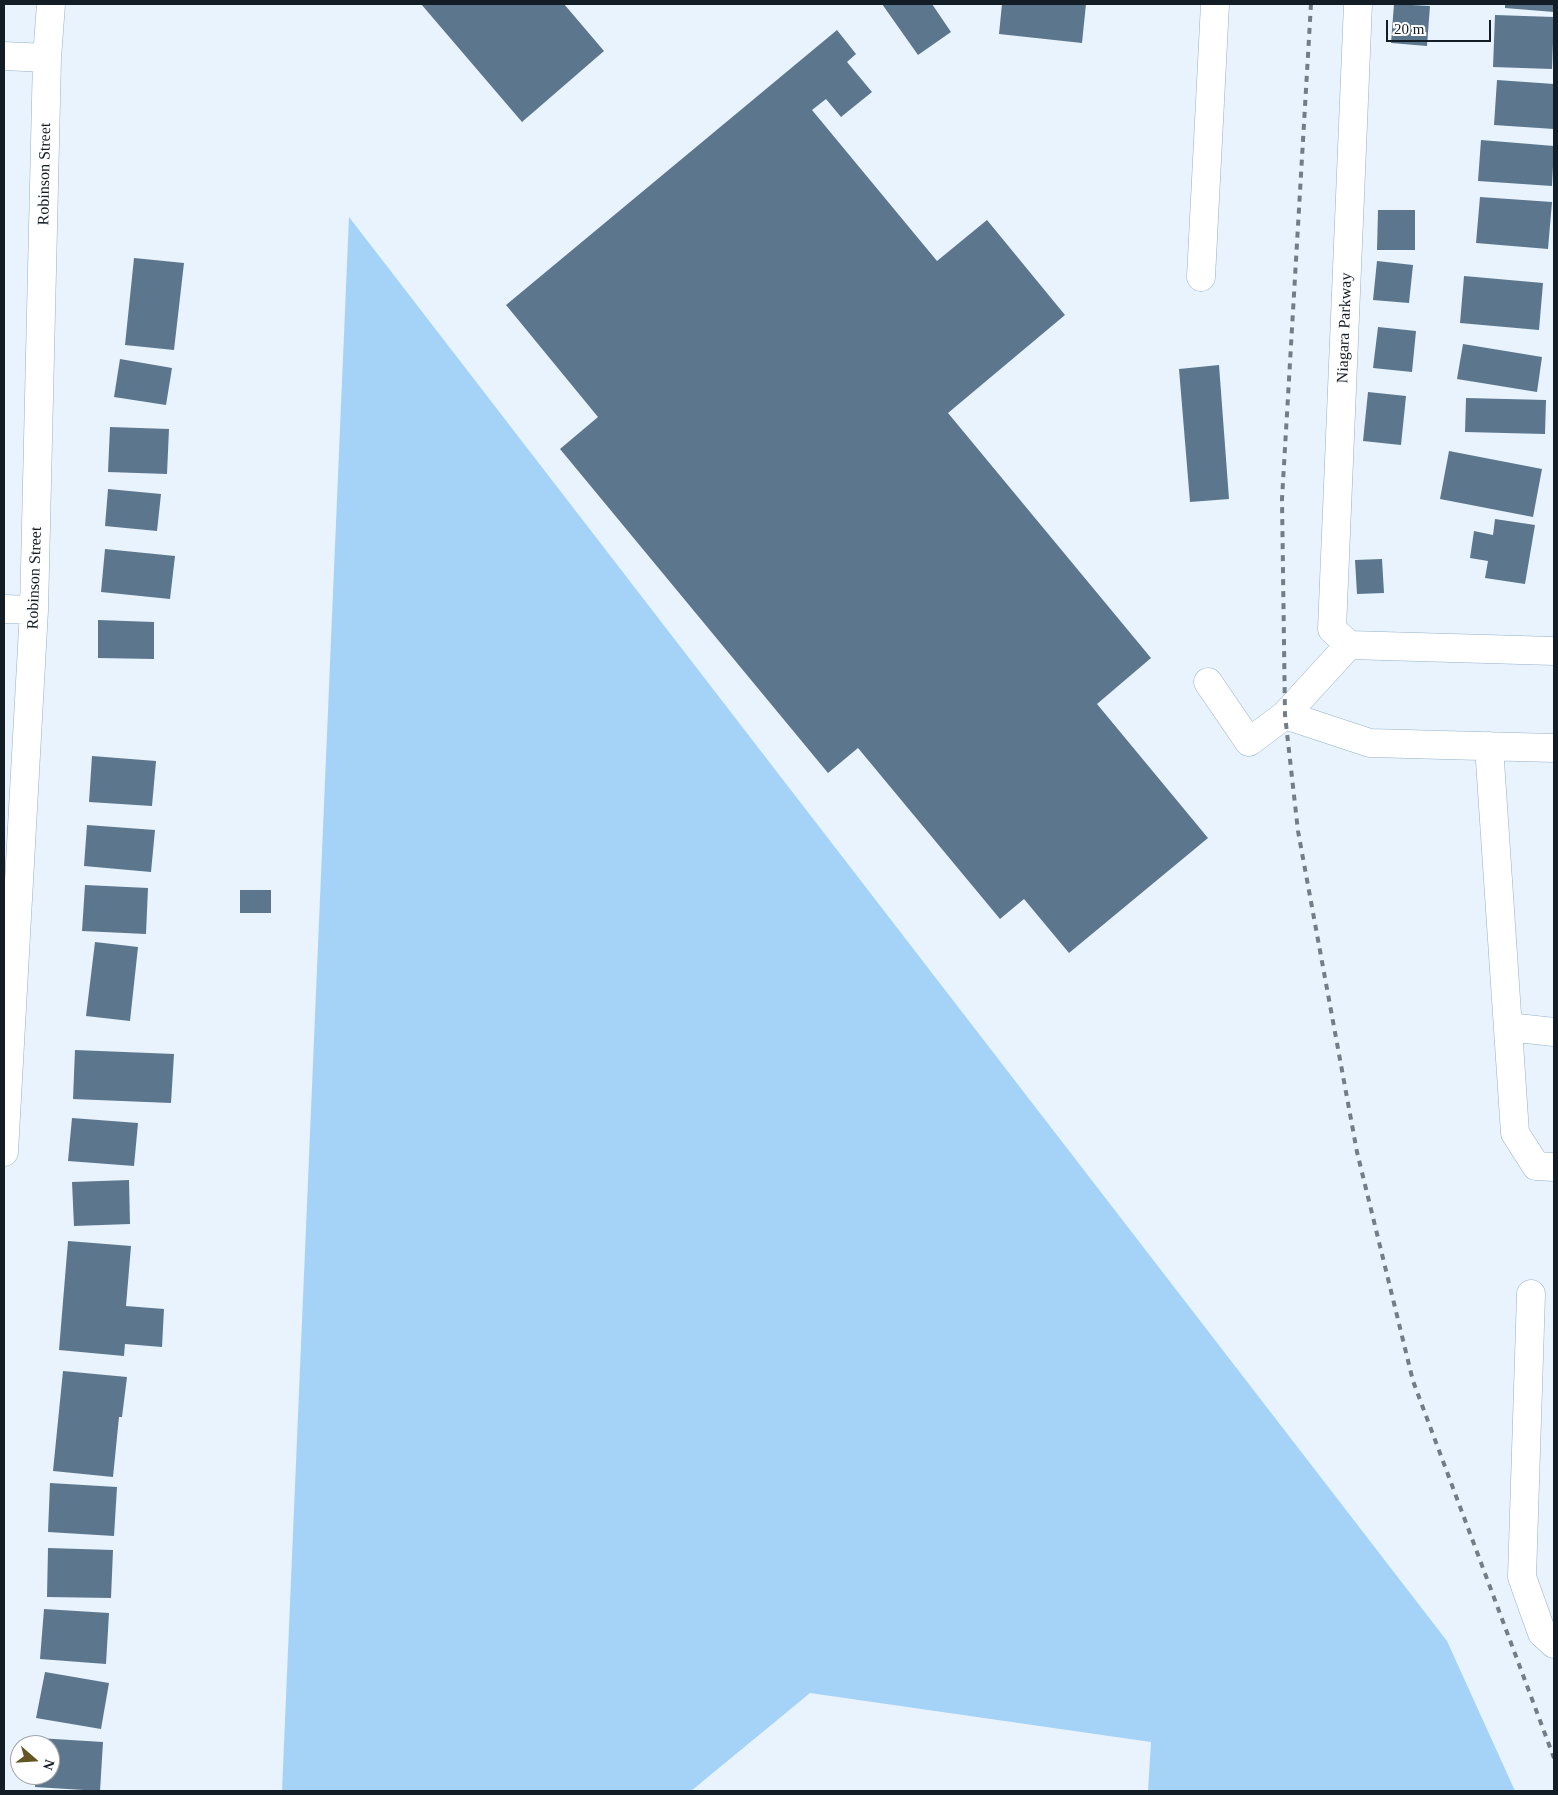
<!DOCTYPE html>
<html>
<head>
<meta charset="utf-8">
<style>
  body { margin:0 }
  #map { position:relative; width:1558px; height:1795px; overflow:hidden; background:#e8f3fe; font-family:Georgia,serif }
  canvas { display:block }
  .frame { position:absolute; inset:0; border:5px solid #131d26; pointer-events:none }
  .north { position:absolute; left:10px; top:1735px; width:50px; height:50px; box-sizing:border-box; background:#fff; border:1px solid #a1a5a8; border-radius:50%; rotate:109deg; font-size:14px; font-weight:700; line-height:20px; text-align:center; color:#131d26 }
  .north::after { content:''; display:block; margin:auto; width:18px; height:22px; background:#645623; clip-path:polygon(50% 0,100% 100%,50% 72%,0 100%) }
  .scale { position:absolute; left:1386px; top:20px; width:105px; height:22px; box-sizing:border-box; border:2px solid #131d26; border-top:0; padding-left:6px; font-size:15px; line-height:18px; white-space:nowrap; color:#131d26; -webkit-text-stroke:4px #fff; paint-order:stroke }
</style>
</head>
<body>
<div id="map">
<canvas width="1558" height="1795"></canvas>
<div class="frame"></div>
<div class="north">N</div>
<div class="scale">20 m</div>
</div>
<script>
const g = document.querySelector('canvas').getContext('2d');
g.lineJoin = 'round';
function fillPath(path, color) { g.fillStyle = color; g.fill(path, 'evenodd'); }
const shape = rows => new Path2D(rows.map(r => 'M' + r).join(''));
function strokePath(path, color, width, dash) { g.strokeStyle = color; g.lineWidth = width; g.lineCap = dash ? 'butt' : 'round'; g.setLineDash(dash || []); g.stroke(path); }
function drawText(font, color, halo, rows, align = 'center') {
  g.font = font + ' Georgia,serif'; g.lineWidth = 5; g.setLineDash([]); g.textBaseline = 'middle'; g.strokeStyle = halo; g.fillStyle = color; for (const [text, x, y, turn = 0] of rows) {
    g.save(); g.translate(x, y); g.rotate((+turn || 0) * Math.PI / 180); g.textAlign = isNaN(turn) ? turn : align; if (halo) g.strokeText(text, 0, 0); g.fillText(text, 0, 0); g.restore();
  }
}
const green = shape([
  [349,217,1447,1641,1515,1791,1148,1791,1151,1742,810,1693,691,1791,282,1791]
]);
const building = shape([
  [421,4,564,4,604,51,522,122],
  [882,4,932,4,951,32,918,55],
  [1002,4,1086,4,1082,43,999,34],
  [1394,4,1430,6,1427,46,1391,43],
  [1505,4,1554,4,1554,12,1505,8],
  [1495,15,1554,17,1552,69,1493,67],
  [837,30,856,54,847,62,872,92,841,117,826,99,812,110,937,261,987,220,1065,315,948,413,1151,658,1097,704,1208,838,1069,953,1024,899,1000,919,858,748,828,773,560,449,598,417,506,305],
  [1497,80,1554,84,1554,129,1494,125],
  [1481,140,1554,146,1552,186,1478,181],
  [1480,197,1552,202,1548,249,1476,243],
  [1378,210,1415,210,1415,250,1377,250],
  [134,258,184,263,174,350,125,345],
  [1377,261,1413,265,1409,303,1373,300],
  [1464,276,1543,283,1539,330,1460,323],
  [1378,327,1416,331,1412,372,1373,368],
  [1463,344,1542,357,1537,392,1457,379],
  [120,359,172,368,166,405,114,397],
  [1219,365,1229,499,1190,502,1179,369],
  [1368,392,1406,396,1401,445,1363,441],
  [1466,398,1546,400,1545,434,1465,432],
  [110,427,169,429,167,474,108,472],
  [1449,451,1542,469,1533,517,1440,499],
  [108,489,161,494,157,531,105,526],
  [1495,519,1535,525,1525,584,1485,578,1488,561,1470,558,1474,531,1493,535],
  [105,549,175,556,170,599,101,592],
  [1382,559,1384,593,1357,594,1355,560],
  [98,620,154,622,154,659,98,658],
  [92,756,156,761,152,806,89,802],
  [87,825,155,830,151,872,84,866],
  [85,885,148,888,146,934,82,931],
  [240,890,271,890,271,913,240,913],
  [95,942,138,947,130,1021,86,1016],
  [75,1050,174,1054,171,1103,73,1099],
  [72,1118,138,1123,134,1166,68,1161],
  [129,1180,130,1224,74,1226,72,1182],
  [68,1241,131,1246,126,1306,164,1309,162,1347,125,1344,124,1356,59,1350],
  [63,1371,127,1377,122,1417,119,1417,113,1477,53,1471],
  [50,1483,117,1487,114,1536,48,1532],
  [48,1548,113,1550,111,1598,47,1597],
  [44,1609,109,1613,106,1664,40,1659],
  [45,1672,109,1683,101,1729,36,1718],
  [38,1738,103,1742,100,1791,35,1787,36,1775,50,1775,50,1745,38,1745]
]);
const minor = shape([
  [1358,4,1332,629,1349,645,1554,651],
  [4,56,47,58],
  [1201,277,1215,4],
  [4,609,34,610],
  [1208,682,1249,742,1285,715,1349,645],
  [1285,715,1370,743,1554,748],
  [1489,746,1515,1133,1536,1166,1554,1167],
  [1508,1027,1554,1032],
  [4,1152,34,610,47,58,51,4],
  [1531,1294,1522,1577,1542,1633,1554,1644]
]);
const rail = shape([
  [1311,4,1282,499,1285,715,1298,831,1357,1152,1413,1381,1554,1758]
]);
const streetNames = [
  ["Robinson Street",45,174,-89],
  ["Niagara Parkway",1345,328,-88],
  ["Robinson Street",35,578,-88]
];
fillPath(green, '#a5d2f7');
fillPath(building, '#5c778d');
strokePath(minor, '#95b1c9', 29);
strokePath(minor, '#fff', 28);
strokePath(rail, '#727d87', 4, [6, 6]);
drawText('16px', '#131d26', '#fff', streetNames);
</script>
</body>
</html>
